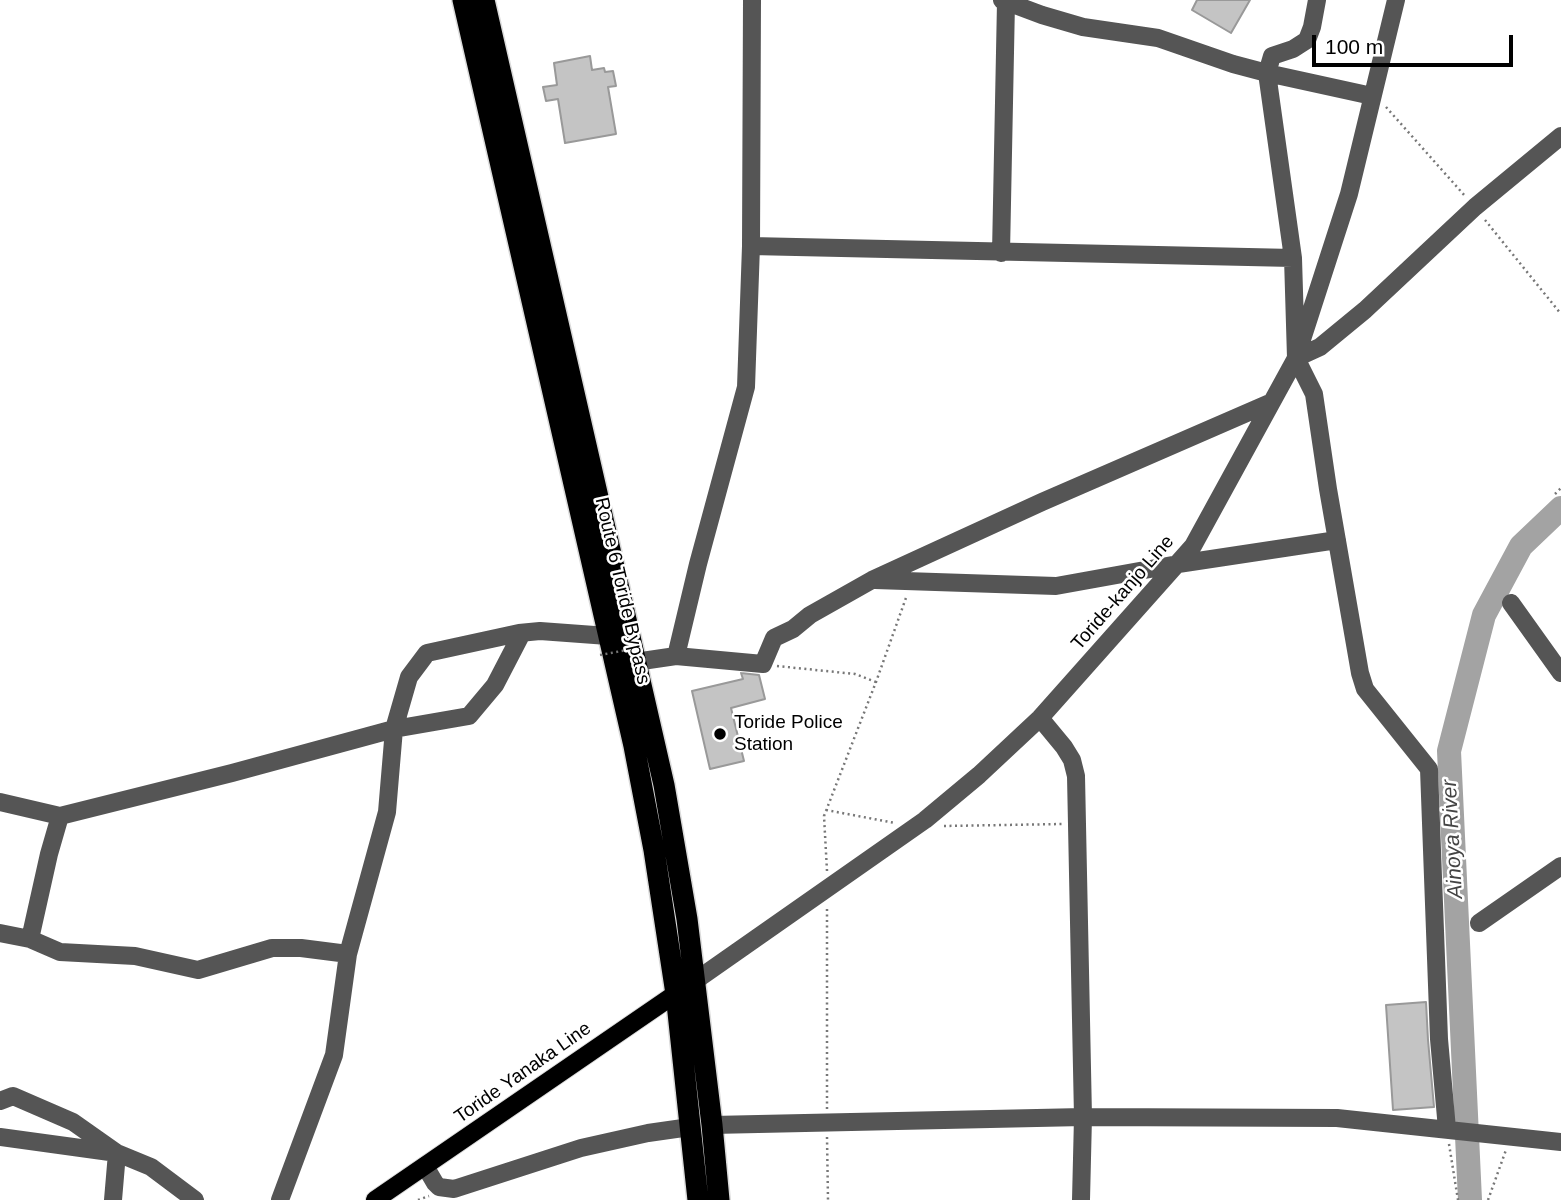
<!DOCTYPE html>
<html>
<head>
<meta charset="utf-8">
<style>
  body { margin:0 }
  #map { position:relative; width:1561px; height:1200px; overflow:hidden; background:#fff; font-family:Helvetica,sans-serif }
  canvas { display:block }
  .scale { position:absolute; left:1312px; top:35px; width:201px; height:32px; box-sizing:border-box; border:4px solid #000; border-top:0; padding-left:9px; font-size:21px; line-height:24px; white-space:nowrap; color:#000; -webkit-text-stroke:5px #fff; paint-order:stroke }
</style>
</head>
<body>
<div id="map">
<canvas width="1561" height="1200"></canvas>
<div class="scale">100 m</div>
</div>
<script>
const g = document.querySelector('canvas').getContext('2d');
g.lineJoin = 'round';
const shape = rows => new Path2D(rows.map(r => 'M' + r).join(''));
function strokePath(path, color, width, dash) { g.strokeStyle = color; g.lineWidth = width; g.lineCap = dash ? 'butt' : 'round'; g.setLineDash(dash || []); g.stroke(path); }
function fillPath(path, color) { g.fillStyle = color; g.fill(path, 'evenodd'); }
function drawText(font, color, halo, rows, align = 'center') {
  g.font = font + ' Helvetica,sans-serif'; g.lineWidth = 5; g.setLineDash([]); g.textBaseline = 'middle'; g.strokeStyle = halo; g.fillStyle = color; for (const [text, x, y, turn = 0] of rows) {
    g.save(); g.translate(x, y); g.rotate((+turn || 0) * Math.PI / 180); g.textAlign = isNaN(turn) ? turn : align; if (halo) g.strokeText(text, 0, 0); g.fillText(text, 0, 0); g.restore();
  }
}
const river = shape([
  [1470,1200,1449,751,1484,615,1521,546,1561,508]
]);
const building = shape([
  [1197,0,1250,0,1231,33,1192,10,1197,0],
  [590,56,592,70,604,68,605,72,613,71,616,86,608,87,616,134,565,143,558,99,546,101,543,87,557,85,554,63,590,56],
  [741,673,759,675,765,699,731,708,744,761,710,769,692,691,743,679,741,673],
  [1426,1002,1428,1040,1434,1107,1393,1110,1386,1005,1426,1002]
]);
const path = shape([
  [1386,107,1465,196],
  [1485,220,1561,314],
  [1555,494,1561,488],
  [777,666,855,674,876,682],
  [826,810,895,823],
  [944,826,1063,824],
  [827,871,824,816,876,682,907,595],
  [827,1109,827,906],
  [827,1137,828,1200],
  [1449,1144,1458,1200],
  [418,1200,429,1196],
  [1488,1200,1506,1150]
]);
const minor = shape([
  [1002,0,1042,15,1083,27,1158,38,1233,64,1267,73,1372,96],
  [1317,0,1312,27,1307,40,1293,49,1272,56,1267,73,1293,258,1296,358,1314,394,1328,489,1360,673,1365,689,1429,769,1439,1039,1447,1129],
  [751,246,1293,258],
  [1001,253,1006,2],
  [1296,358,1320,347,1365,310,1475,207,1561,136],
  [875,580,1056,586,1178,564,1337,540],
  [1511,603,1561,673],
  [522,633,495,685,469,716,394,729,409,677,427,653,519,633,540,631,608,636,621,633],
  [676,656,698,564,746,387,751,246,752,0],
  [635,662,676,656,763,664,774,638,793,629,810,615,872,580,1042,502,1272,402],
  [1040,718,1064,747,1072,760,1076,776,1083,1117,1081,1200],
  [0,802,60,816,232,773,394,729,387,812,348,954,334,1055,280,1200],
  [60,816,49,854,30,939,60,952,135,956,198,970,272,948,301,948,348,954],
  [1479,923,1561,866],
  [0,933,30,939],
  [695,981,925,820,979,775,1040,718,1193,546,1296,358,1349,194,1396,0],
  [0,1101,13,1096,73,1122,117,1153,113,1200],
  [712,1125,1083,1117,1337,1118,1561,1142],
  [0,1137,117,1153,151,1167,195,1200],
  [425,1166,435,1183,439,1187,454,1189,581,1148,648,1133,690,1127]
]);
const major = shape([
  [375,1200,684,988]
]);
const highway = shape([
  [463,0,634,746,654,850,676,994,698,1200],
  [484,0,664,785,687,919,712,1125,719,1200]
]);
const pathBridge = shape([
  [600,655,643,647]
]);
const markers = [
  [720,734,7,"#000"]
];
const streetNames = [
  ["Route 6 Toride Bypass",622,591,77],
  ["Toride-kanjo Line",1123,593,-49],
  ["Toride Yanaka Line",523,1073,-35]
];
const poiNames = [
  ["Toride Police",734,723],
  ["Station",734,745]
];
const waterNames = [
  ["Ainoya River",1453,839,-93]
];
strokePath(river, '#a3a3a3', 24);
fillPath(building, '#c4c4c4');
strokePath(building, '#999', 2);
strokePath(major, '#dbdbdb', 20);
strokePath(highway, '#dbdbdb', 24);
strokePath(path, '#777', 2.5, [2, 3.5]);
strokePath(minor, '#555', 18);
strokePath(major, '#000', 18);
strokePath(highway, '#000', 21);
strokePath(pathBridge, '#777', 2.5, [2, 3.5]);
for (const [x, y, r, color] of markers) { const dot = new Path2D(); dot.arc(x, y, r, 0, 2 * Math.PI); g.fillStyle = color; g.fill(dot); strokePath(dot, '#fff', 2.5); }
drawText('19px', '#000', '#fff', streetNames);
drawText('19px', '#000', '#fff', poiNames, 'left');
drawText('italic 21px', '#444', '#fff', waterNames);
</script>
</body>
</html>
